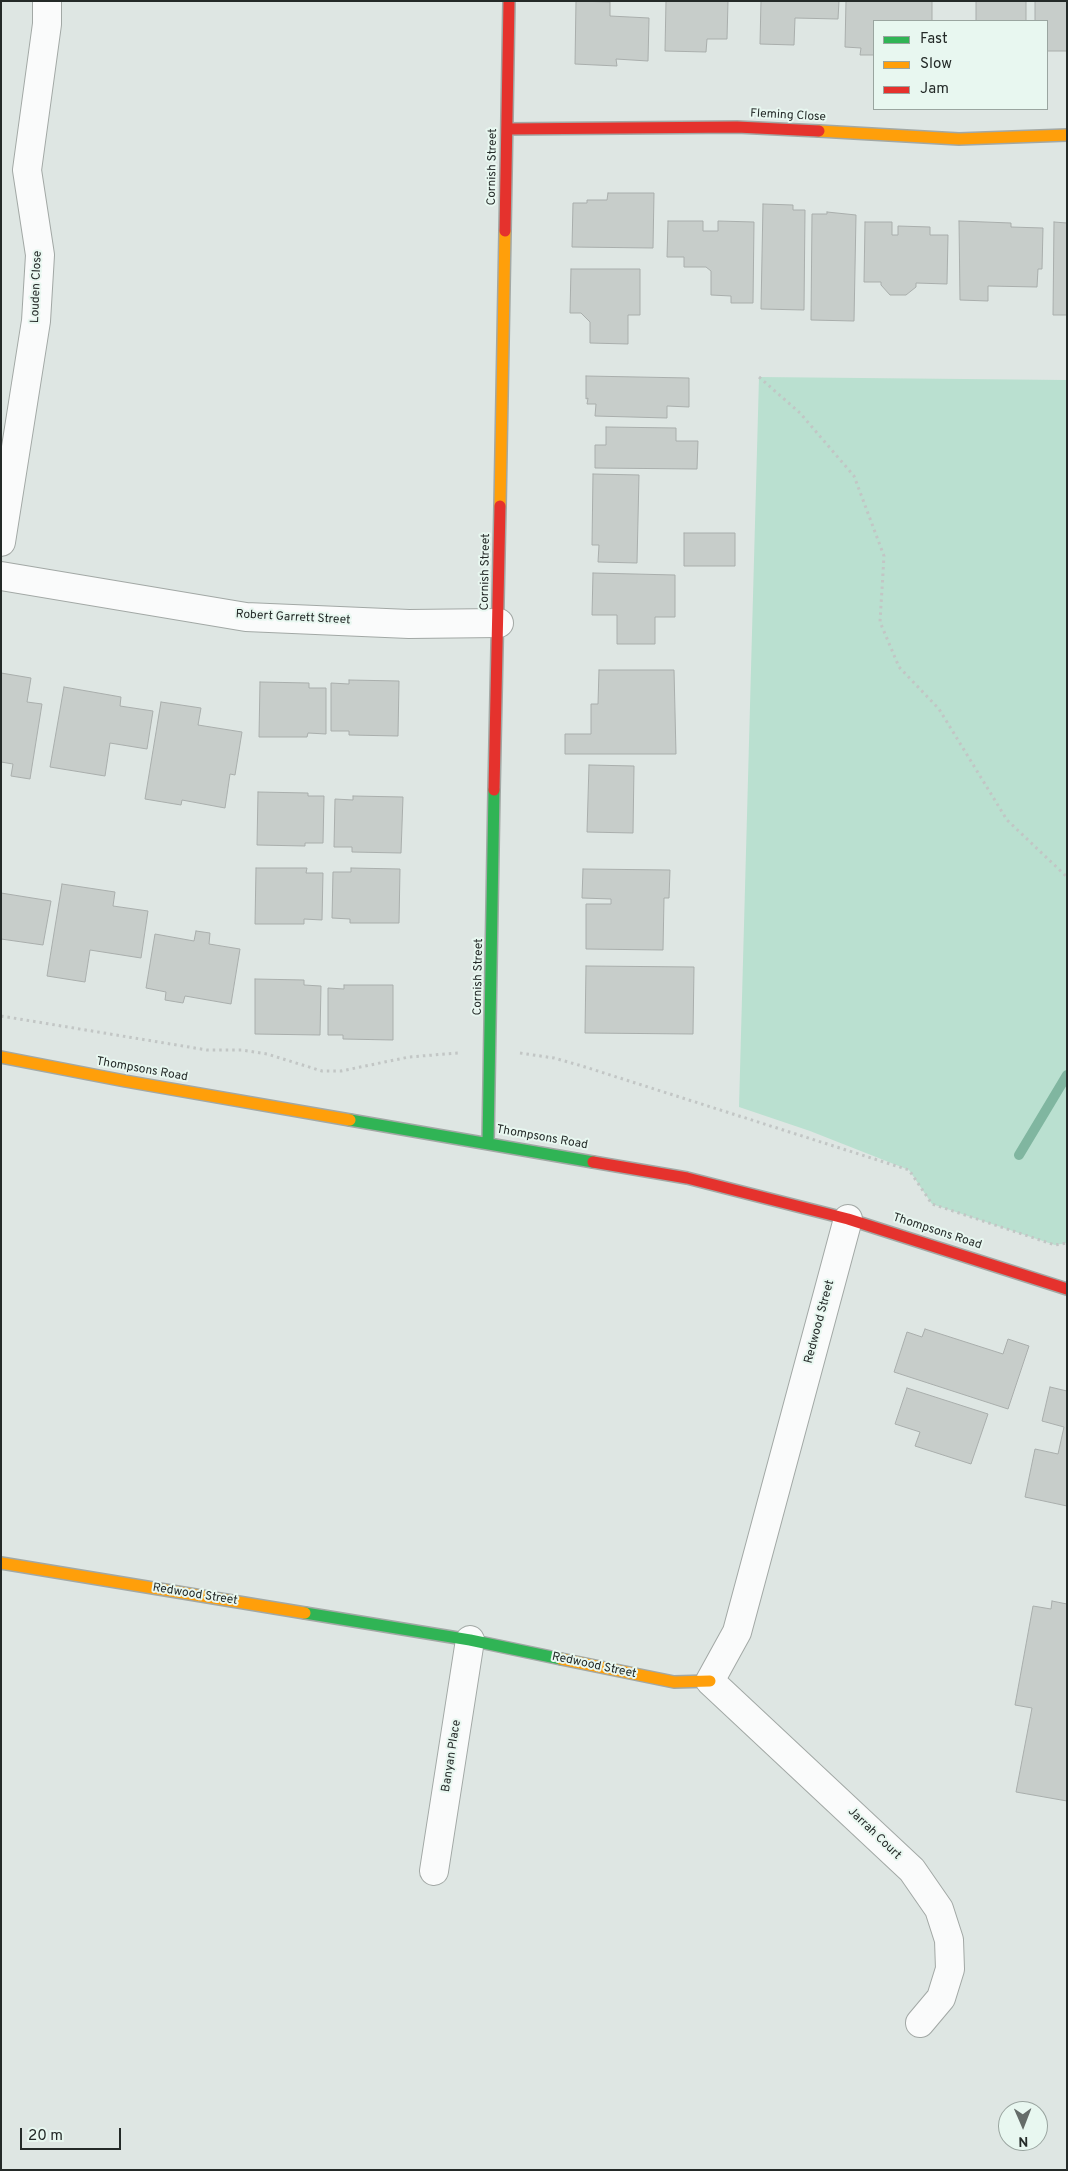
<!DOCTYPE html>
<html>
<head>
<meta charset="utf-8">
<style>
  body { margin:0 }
  #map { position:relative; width:1068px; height:2171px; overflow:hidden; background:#dee6e3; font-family:Overpass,sans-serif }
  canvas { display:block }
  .frame { position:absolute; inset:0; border:2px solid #242a28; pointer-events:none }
  .legend { position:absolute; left:873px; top:20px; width:175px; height:90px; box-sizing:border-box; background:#e8f7f0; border:1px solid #9aa5a0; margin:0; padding:6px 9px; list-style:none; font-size:15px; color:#242a28 }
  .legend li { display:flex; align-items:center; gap:10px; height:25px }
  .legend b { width:25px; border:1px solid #9aa5a0 }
  .north { position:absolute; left:998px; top:2101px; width:50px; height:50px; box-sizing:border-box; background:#e8f7f0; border:1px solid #9aa5a0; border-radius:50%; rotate:179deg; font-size:14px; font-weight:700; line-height:20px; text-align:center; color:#242a28 }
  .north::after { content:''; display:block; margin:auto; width:18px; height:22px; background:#656c69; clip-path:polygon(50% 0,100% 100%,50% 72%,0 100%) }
  .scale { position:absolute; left:20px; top:2128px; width:101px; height:22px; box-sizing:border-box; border:2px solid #242a28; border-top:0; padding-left:6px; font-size:15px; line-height:18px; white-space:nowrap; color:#242a28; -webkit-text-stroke:4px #e8f7f0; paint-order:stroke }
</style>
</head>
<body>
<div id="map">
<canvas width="1068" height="2171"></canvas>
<div class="frame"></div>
<ul class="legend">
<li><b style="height:6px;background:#30b455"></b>Fast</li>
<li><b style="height:6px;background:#ff9f0a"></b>Slow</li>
<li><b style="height:6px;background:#e5322d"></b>Jam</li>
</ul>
<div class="north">N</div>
<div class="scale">20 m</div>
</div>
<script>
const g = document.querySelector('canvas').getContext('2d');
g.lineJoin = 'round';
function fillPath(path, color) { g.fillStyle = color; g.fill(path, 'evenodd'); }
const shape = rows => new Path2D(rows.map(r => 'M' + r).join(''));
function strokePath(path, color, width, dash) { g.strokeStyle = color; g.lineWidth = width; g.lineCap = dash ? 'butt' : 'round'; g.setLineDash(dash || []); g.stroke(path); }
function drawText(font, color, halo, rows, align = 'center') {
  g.font = font + ' Overpass,sans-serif'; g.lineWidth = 4; g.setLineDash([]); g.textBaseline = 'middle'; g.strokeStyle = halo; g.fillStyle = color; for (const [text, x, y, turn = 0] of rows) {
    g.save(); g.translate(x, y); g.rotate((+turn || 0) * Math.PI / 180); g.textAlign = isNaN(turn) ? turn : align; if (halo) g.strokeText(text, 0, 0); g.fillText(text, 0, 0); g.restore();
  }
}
const green = shape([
  [759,377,1067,380,1067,1243,1055,1245,932,1204,909,1170,810,1131,739,1107]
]);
const stream = shape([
  [1019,1155,1067,1075]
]);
const building = shape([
  [576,1,610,2,610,16,649,18,648,61,616,59,617,66,575,64,576,1],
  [666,1,728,1,727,39,707,39,706,52,665,51,666,1],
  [761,1,839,1,838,19,795,18,794,45,760,44,761,1],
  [846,1,932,1,932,21,874,21,874,55,860,55,861,48,845,47,846,1],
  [976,1,1026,1,1026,21,976,21,976,1],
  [1035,1,1067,1,1067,51,1047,51,1047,21,1035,21,1035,1],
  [608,193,654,193,653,248,572,247,573,203,587,203,587,200,607,200,608,193],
  [763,204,793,205,793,210,805,210,804,310,761,309,763,204],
  [827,212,856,215,854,321,811,320,812,214,827,214,827,212],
  [668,221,703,221,703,231,718,231,718,221,754,222,753,303,731,303,731,296,711,295,711,271,706,267,684,267,684,257,667,257,668,221],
  [959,221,1011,223,1011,227,1043,228,1042,269,1038,269,1037,287,988,286,988,301,960,300,959,221],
  [865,222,892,222,892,235,898,235,898,226,930,227,930,235,948,235,947,284,916,283,916,287,906,295,890,295,881,285,881,282,864,282,865,222],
  [1054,222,1067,223,1067,315,1053,315,1054,222],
  [571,269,640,269,640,315,628,315,628,344,590,343,590,322,581,313,570,313,571,269],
  [586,376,689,378,689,407,667,406,667,418,595,416,596,404,587,404,588,398,586,399,586,376],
  [606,427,676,428,676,441,698,441,697,469,595,468,595,445,606,445,606,427],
  [593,474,639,475,637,563,598,562,599,545,592,545,593,474],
  [684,533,735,533,735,566,684,566,684,533],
  [593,573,675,575,675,617,655,617,655,644,617,644,617,615,592,615,593,573],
  [599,670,674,670,676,754,565,754,565,734,591,734,591,704,598,704,599,670],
  [1,673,31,678,27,702,42,704,30,779,11,776,13,764,1,762,1,673],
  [349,680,399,681,398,736,349,735,349,731,331,731,331,683,349,684,349,680],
  [260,682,309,683,309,688,326,688,326,734,308,733,307,737,259,737,260,682],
  [64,687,121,697,120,706,153,711,147,749,110,743,105,776,50,767,64,687],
  [161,702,201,708,198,725,242,732,235,775,230,774,225,808,182,800,181,805,145,799,161,702],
  [589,765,634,766,633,833,587,832,589,765],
  [258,792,308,793,308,796,324,796,323,843,305,843,305,846,257,845,258,792],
  [353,796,403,797,401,853,352,852,352,847,334,847,335,799,353,800,353,796],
  [256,868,307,868,306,873,323,873,322,920,304,919,304,924,255,924,256,868],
  [351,868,400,869,399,923,350,923,350,919,332,918,333,872,351,872,351,868],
  [583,869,670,870,669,898,664,898,663,950,586,949,586,904,611,904,611,899,582,898,583,869],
  [62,884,115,892,113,906,148,911,141,958,90,950,85,982,47,976,62,884],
  [1,893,51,901,43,945,1,939,1,893],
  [196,931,210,933,209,944,240,949,231,1004,185,996,183,1003,165,1000,166,992,146,988,155,934,194,941,196,931],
  [586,966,694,967,693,1034,585,1033,586,966],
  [255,979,304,980,304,985,321,986,320,1035,255,1034,255,979],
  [344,985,393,985,393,1040,343,1039,343,1035,328,1035,328,988,344,989,344,985],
  [925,1329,1003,1354,1008,1339,1029,1346,1008,1409,894,1372,907,1332,922,1337,925,1329],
  [1050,1387,1067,1391,1067,1506,1025,1497,1035,1449,1058,1454,1064,1427,1042,1421,1050,1387],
  [907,1388,988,1414,971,1464,915,1446,920,1432,895,1424,907,1388],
  [1052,1601,1067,1604,1067,1801,1016,1792,1032,1708,1015,1705,1033,1606,1051,1609,1052,1601]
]);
const path = shape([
  [759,377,800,413,854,476,884,556,880,622,899,667,939,709,1007,820,1067,877],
  [1,1016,207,1050,242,1050,267,1054,322,1071,341,1071,409,1057,458,1053],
  [520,1053,554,1058,582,1066,909,1170,932,1204,1055,1245,1067,1243]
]);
const street = shape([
  [1,542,36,321,40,255,27,170,47,24,47,1],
  [1,576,246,617,409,624,499,623],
  [848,1219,737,1632,710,1681,912,1870,939,1909,949,1940,950,1969,941,1998,920,2023],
  [434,1871,470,1640]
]);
const fast = shape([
  [350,1120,593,1162],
  [488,1143,494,790],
  [305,1613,470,1640,561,1659]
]);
const slow = shape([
  [819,131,959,139,1067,135],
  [500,506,505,231],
  [1,1057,125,1081,350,1120],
  [1,1563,305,1613],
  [561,1659,674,1682,710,1681]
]);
const jam = shape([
  [507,129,737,127,819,131],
  [505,231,509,1],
  [494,790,500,506],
  [593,1162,687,1178,848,1219,1067,1289]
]);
const streetNames = [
  ["Fleming Close",788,116,3],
  ["Cornish Street",493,167,-89],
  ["Louden Close",37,287,-88],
  ["Cornish Street",486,572,-89],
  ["Robert Garrett Street",293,618,3],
  ["Cornish Street",479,977,-89],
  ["Thompsons Road",142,1070,10],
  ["Thompsons Road",542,1138,10],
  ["Thompsons Road",937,1232,18],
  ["Redwood Street",820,1322,-75],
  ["Redwood Street",195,1595,9],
  ["Redwood Street",594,1666,12],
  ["Banyan Place",452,1756,-81],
  ["Jarrah Court",874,1834,44]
];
fillPath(green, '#bae0d0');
strokePath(stream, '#80b6a0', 10);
fillPath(building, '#c7cdca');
strokePath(building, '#a9aeac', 1);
strokePath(street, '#a2a8a5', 30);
strokePath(fast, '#a2a8a5', 14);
strokePath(slow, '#a2a8a5', 14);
strokePath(jam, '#a2a8a5', 14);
strokePath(path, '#c2c6c5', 3, [2.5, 4]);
strokePath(street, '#fafbfb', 28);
strokePath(fast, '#30b455', 11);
strokePath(slow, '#ff9f0a', 11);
strokePath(jam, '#e5322d', 11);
drawText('12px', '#242a28', '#e8f7f0', streetNames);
</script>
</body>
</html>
